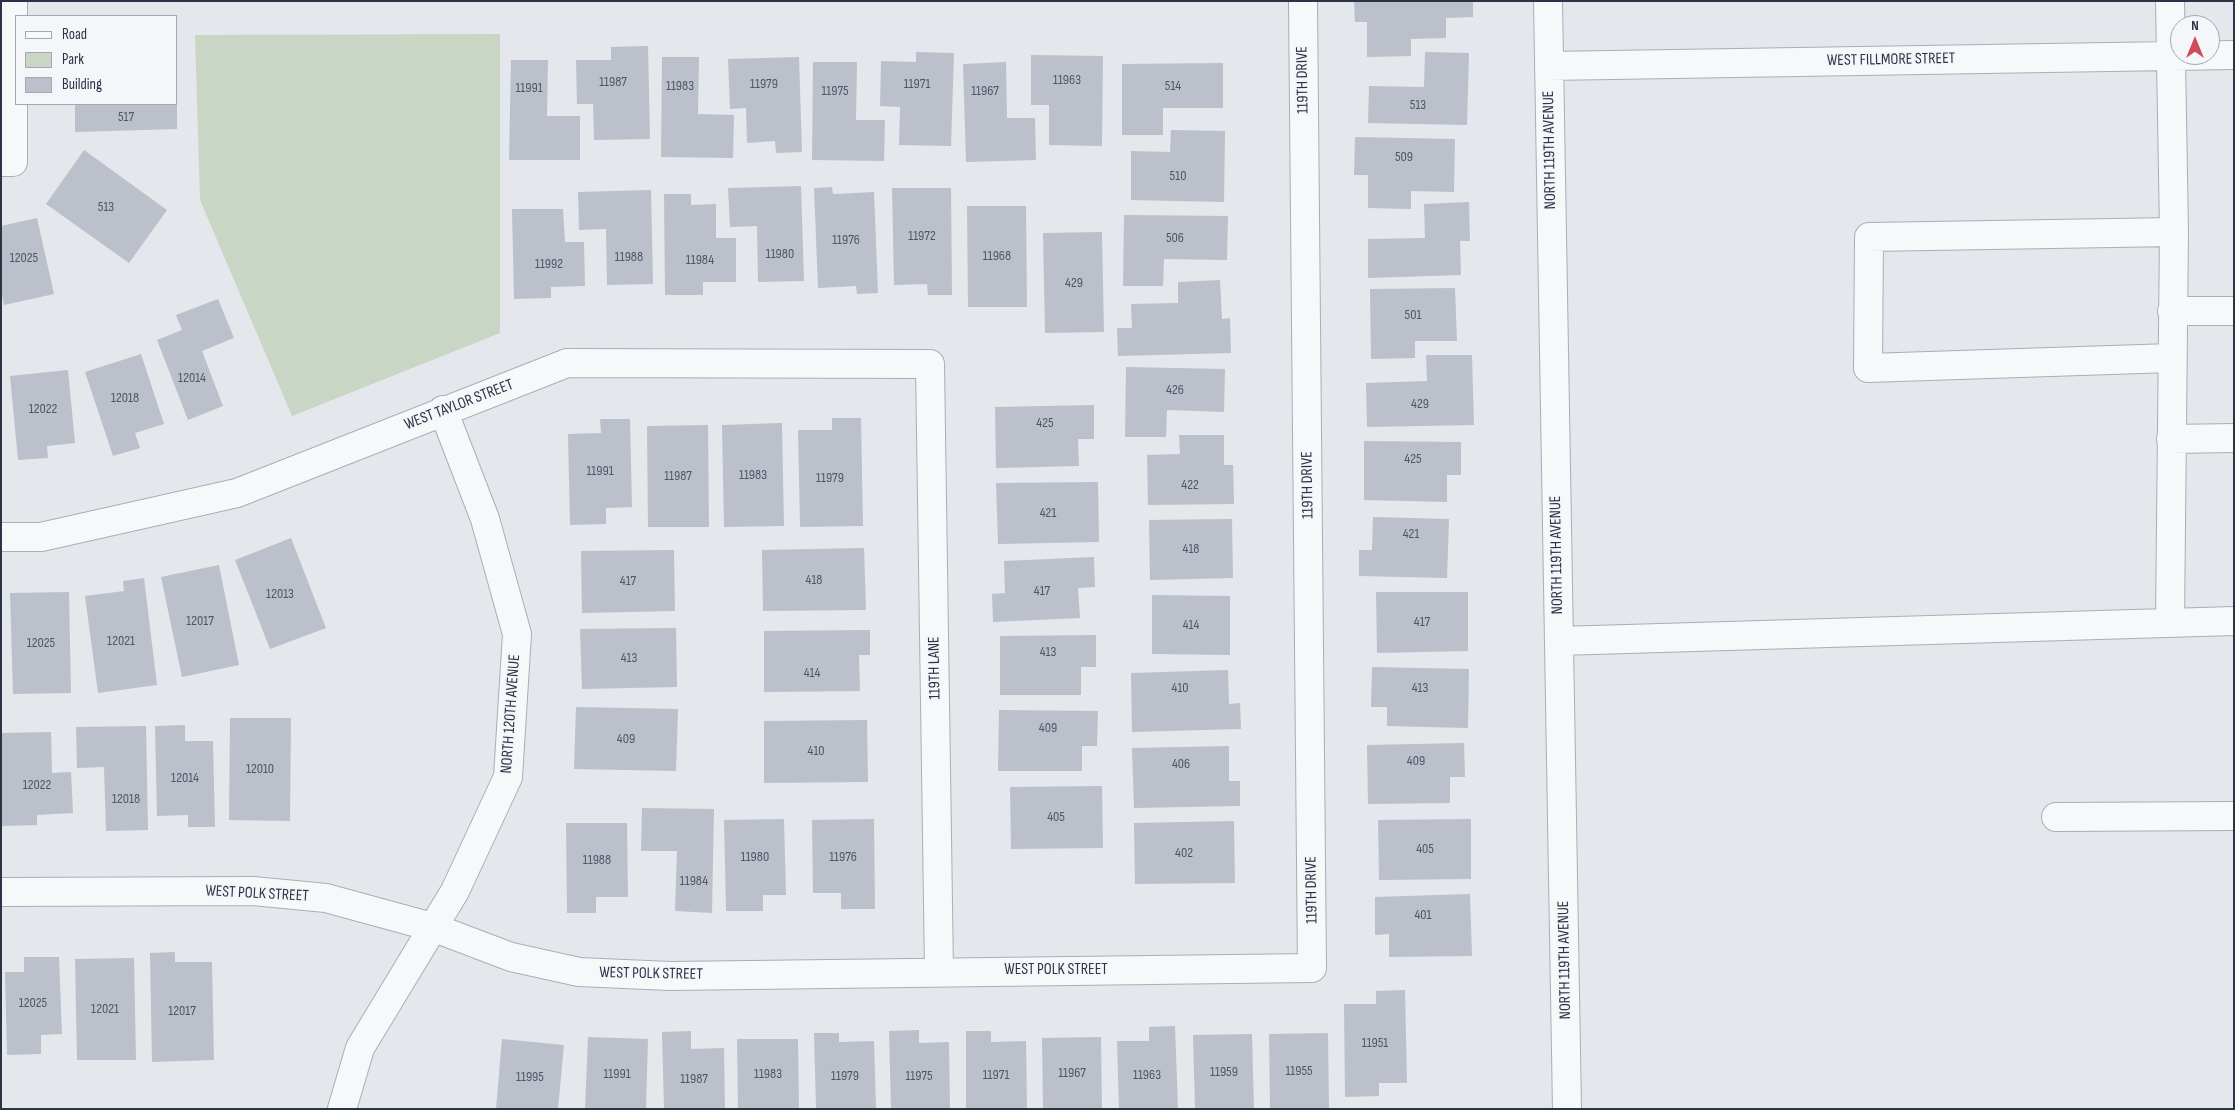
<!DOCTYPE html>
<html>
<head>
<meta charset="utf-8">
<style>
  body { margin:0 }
  #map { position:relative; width:2235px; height:1110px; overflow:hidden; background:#e4e7ec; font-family:"Sofia Sans Condensed",sans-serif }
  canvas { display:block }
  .frame { position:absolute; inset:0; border:2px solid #2b3445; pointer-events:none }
  .legend { position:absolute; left:15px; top:15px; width:162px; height:90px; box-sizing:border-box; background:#f4f6f9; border:1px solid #a4a8b1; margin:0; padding:6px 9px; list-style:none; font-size:15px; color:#2b3445 }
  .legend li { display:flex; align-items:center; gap:10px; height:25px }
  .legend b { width:25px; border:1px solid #a4a8b1 }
  .north { position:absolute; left:2170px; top:15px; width:50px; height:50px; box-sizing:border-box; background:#f4f6f9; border:1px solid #a4a8b1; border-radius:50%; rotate:0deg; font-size:14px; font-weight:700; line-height:20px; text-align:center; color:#2b3445 }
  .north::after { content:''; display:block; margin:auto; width:18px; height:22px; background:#d1495b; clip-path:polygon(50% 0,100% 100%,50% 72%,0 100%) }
</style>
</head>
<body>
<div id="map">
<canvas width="2235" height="1110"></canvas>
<div class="frame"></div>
<ul class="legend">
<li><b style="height:6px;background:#f7f8fa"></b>Road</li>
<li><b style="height:14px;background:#c9d6c5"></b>Park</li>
<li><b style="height:14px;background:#bbc0ca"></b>Building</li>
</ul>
<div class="north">N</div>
</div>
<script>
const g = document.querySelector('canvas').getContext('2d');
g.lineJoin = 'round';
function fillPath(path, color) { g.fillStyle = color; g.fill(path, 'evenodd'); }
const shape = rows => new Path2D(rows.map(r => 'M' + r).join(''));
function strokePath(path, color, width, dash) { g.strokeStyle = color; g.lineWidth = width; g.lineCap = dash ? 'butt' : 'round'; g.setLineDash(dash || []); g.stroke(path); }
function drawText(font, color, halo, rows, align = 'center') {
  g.font = font + ' "Sofia Sans Condensed",sans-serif'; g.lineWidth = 4; g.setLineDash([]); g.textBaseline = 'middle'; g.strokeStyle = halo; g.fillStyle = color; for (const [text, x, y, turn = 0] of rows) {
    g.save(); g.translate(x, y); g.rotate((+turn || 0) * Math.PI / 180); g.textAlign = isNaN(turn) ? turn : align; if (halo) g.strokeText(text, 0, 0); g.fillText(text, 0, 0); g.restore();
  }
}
const green = shape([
  [500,34,500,333,292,416,200,200,195,35]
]);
const building = shape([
  [1354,1,1473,1,1473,17,1446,18,1446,38,1411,39,1411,56,1367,57,1367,22,1355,22],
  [648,46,650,139,594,140,593,104,577,104,576,60,611,60,611,47],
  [916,52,954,53,951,146,899,145,900,107,880,106,881,61,916,62],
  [1425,52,1469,53,1467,125,1368,123,1369,86,1424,87],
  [1031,55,1103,56,1102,146,1049,145,1049,105,1031,105],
  [662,57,699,57,698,114,734,115,733,158,661,157],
  [799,57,802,152,776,153,775,141,747,143,746,108,730,109,728,59],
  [511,60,548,60,547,116,580,116,580,160,509,160],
  [813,62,857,62,856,120,885,120,884,161,812,160],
  [1006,62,1007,118,1035,118,1036,160,966,162,963,64],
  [1223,63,1223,108,1163,108,1163,135,1122,135,1122,64],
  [75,104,177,104,177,129,75,132],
  [1171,130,1225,131,1224,202,1131,200,1131,151,1170,152],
  [1355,137,1455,139,1454,192,1411,191,1411,209,1368,208,1368,175,1354,175],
  [84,150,167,210,129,263,46,204],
  [801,186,804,281,758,282,757,226,730,227,728,188],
  [832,187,833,194,874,192,878,293,857,294,856,286,818,288,814,188],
  [892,188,951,188,952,295,928,295,927,284,894,285],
  [651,190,653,284,607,285,606,229,579,230,578,192],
  [664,194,691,194,691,205,716,204,716,238,736,238,736,282,703,282,703,295,665,295],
  [1469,202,1470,241,1460,241,1461,275,1368,278,1368,239,1425,238,1424,204],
  [967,206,1026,206,1027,307,968,307],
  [512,209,563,209,565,242,584,242,585,286,551,287,551,298,514,299],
  [1124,215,1228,216,1227,260,1164,259,1163,286,1123,286],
  [37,218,54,294,4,305,1,291,1,226],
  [1102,232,1104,332,1045,333,1043,233],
  [1220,280,1222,319,1230,318,1231,353,1118,356,1117,328,1132,328,1131,304,1178,303,1178,282],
  [1455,288,1457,341,1415,341,1415,358,1371,359,1370,289],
  [218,299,234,338,202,351,223,406,188,420,157,340,182,330,176,315],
  [141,354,164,424,135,433,140,448,113,456,85,372],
  [1426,355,1472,355,1474,425,1367,427,1366,383,1427,381],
  [1126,367,1225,369,1224,412,1167,410,1166,437,1125,437],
  [68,370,75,443,47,446,48,458,18,460,10,376],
  [1094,405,1094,439,1078,439,1079,466,996,468,995,407],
  [832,418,861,418,863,526,800,527,798,430,832,430],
  [600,419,630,419,632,507,606,508,606,524,570,525,568,434,601,433],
  [782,423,784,526,724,527,722,425],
  [708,425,709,527,648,527,647,426],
  [1179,435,1224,435,1224,465,1233,465,1234,504,1148,505,1147,455,1180,454],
  [1364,441,1461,442,1461,475,1447,475,1447,502,1364,500],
  [1098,482,1099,542,998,544,996,483],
  [1373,517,1449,519,1447,578,1359,576,1359,550,1372,550],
  [1232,519,1233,578,1150,580,1149,520],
  [291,538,326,628,270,649,235,560],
  [864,548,866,610,763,611,762,550],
  [674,550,675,611,582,613,581,551],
  [1094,557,1095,587,1078,588,1080,618,993,622,992,594,1005,593,1004,561],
  [219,565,239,665,182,677,161,577],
  [144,578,157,685,98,693,85,596,124,591,123,581],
  [69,592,71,693,13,694,10,593],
  [1376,592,1468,592,1468,651,1377,653],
  [1152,595,1230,596,1230,655,1152,654],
  [676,628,677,687,582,689,580,629],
  [870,630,870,655,859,655,860,691,764,692,764,631],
  [1096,635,1096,667,1081,667,1081,695,1000,695,1000,636],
  [1372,667,1469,669,1468,728,1387,726,1387,707,1371,707],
  [1228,670,1229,704,1240,703,1241,729,1132,732,1131,673],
  [576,707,678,709,676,771,574,769],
  [999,710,1098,711,1097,746,1082,746,1082,771,998,771],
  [230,718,291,718,290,821,229,820],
  [867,720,868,782,764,783,764,721],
  [185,725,185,741,213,741,215,827,188,827,188,815,157,816,155,726],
  [146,726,148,830,106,831,104,767,77,768,76,727],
  [51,732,52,773,71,772,73,813,37,815,37,825,2,826,1,733],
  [1464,743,1465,777,1450,777,1450,803,1368,804,1367,745],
  [1229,746,1229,781,1240,781,1240,806,1134,808,1132,748],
  [1102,786,1103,848,1011,849,1010,787],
  [642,808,714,809,712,913,675,911,677,851,641,851],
  [784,819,786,895,763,895,763,911,726,911,724,820],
  [874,819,875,909,841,909,841,893,813,893,812,820],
  [1471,819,1471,879,1379,880,1378,820],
  [1234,821,1235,883,1135,884,1134,823],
  [566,823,627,823,628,897,596,897,596,913,567,913],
  [1470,894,1472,956,1389,957,1389,934,1375,935,1375,897],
  [175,952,175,962,212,962,214,1060,152,1062,150,953],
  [24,957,59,957,62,1034,41,1035,41,1054,7,1055,5,972,24,972],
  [134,958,136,1060,77,1060,75,959],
  [1405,990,1407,1083,1379,1083,1379,1096,1345,1097,1344,1004,1376,1004,1376,991],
  [1175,1026,1178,1109,1119,1109,1117,1041,1149,1041,1149,1027],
  [919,1030,919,1043,949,1042,950,1109,891,1109,889,1031],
  [691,1031,691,1049,724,1048,725,1109,664,1109,662,1032],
  [966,1031,991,1031,991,1042,1026,1041,1027,1109,966,1109],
  [814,1033,839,1033,839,1042,874,1041,876,1109,816,1109],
  [1328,1033,1329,1109,1270,1109,1269,1034],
  [1252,1034,1254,1109,1195,1109,1193,1035],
  [588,1037,648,1039,646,1109,585,1109],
  [1101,1037,1102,1109,1043,1109,1042,1038],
  [502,1039,564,1045,558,1109,496,1109],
  [737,1039,798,1039,799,1109,738,1109]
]);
const minor = shape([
  [1548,1,1567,1109],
  [2170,1,2174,232,2170,622],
  [1549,66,2234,55],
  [1,162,13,162,13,1],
  [2172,311,2234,311],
  [2172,358,1868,368,1869,237,2174,232],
  [2171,439,2234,438],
  [1,537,41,537,237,493,567,363,930,364,939,971],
  [1559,641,2234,621],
  [2056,817,2234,816],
  [1,892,253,891,326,898,432,927,511,957,579,972,670,976,1312,968,1303,1],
  [342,1109,360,1048,455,891,508,777,517,634,485,519,443,410]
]);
const numberNames = [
  ["11963",1067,80],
  ["11987",613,82],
  ["11979",764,84],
  ["11971",917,84],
  ["11983",680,86],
  ["514",1173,86],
  ["11991",529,88],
  ["11975",835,91],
  ["11967",985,91],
  ["513",1418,105],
  ["517",126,117],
  ["509",1404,157],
  ["510",1178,176],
  ["513",106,207],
  ["11972",922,236],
  ["506",1175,238],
  ["11976",846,240],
  ["11980",780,254],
  ["11968",997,256],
  ["11988",629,257],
  ["12025",24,258],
  ["11984",700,260],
  ["11992",549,264],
  ["429",1074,283],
  ["501",1413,315],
  ["12014",192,378],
  ["426",1175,390],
  ["12018",125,398],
  ["429",1420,404],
  ["12022",43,409],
  ["425",1045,423],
  ["425",1413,459],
  ["11991",600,471],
  ["11983",753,475],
  ["11987",678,476],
  ["11979",830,478],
  ["422",1190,485],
  ["421",1048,513],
  ["421",1411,534],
  ["418",1191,549],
  ["418",814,580],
  ["417",628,581],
  ["417",1042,591],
  ["12013",280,594],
  ["12017",200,621],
  ["417",1422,622],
  ["414",1191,625],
  ["12021",121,641],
  ["12025",41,643],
  ["413",1048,652],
  ["413",629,658],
  ["414",812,673],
  ["410",1180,688],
  ["413",1420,688],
  ["409",1048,728],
  ["409",626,739],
  ["410",816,751],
  ["409",1416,761],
  ["406",1181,764],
  ["12010",260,769],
  ["12014",185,778],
  ["12022",37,785],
  ["12018",126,799],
  ["405",1056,817],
  ["405",1425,849],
  ["402",1184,853],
  ["11980",755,857],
  ["11976",843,857],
  ["11988",597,860],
  ["11984",694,881],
  ["401",1423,915],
  ["12025",33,1003],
  ["12021",105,1009],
  ["12017",182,1011],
  ["11951",1375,1043],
  ["11955",1299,1071],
  ["11959",1224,1072],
  ["11967",1072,1073],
  ["11991",617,1074],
  ["11983",768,1074],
  ["11971",996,1075],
  ["11963",1147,1075],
  ["11979",845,1076],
  ["11975",919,1076],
  ["11995",530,1077],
  ["11987",694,1079]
];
const streetNames = [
  ["WEST FILLMORE STREET",1891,60,-1],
  ["119TH DRIVE",1303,80,-91],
  ["NORTH 119TH AVENUE",1550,150,-91],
  ["WEST TAYLOR STREET",459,405,-21],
  ["119TH DRIVE",1308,485,-91],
  ["NORTH 119TH AVENUE",1557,555,-91],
  ["119TH LANE",935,668,-91],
  ["NORTH 120TH AVENUE",511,714,-86],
  ["119TH DRIVE",1312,890,-91],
  ["WEST POLK STREET",257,894,3],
  ["NORTH 119TH AVENUE",1565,960,-91],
  ["WEST POLK STREET",1056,970],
  ["WEST POLK STREET",651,974,1]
];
fillPath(green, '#c9d6c5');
fillPath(building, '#bbc0ca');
strokePath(minor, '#a9aeb7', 30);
strokePath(minor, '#f7f8fa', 28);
drawText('14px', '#4f5766', null, numberNames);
drawText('16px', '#2b3445', '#f4f6f9', streetNames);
</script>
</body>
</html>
